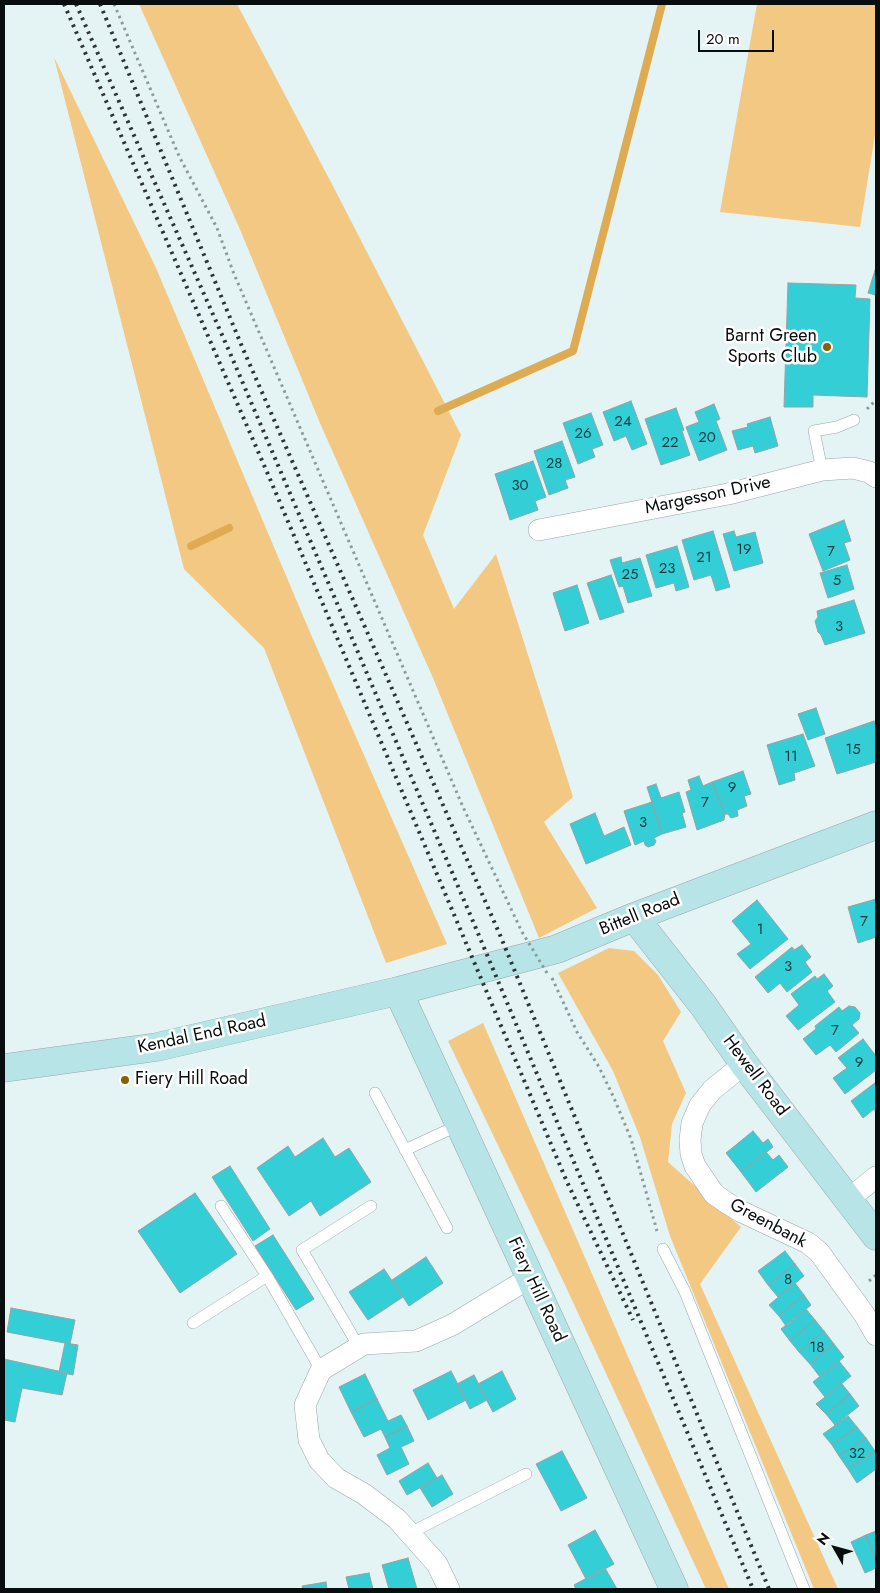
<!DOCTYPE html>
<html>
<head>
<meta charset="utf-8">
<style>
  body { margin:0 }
  #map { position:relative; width:880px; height:1593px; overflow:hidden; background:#e4f3f4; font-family:Jost,sans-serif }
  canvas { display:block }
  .frame { position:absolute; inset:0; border:5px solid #080d0d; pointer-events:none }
  .north { position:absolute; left:810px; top:1523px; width:50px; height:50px; -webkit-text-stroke:4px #fff; paint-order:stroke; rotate:308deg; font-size:14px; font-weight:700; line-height:20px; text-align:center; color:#080d0d }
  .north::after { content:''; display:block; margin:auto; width:18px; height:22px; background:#080d0d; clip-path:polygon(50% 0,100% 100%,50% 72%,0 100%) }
  .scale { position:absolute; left:698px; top:30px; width:76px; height:22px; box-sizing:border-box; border:2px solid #080d0d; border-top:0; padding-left:6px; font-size:15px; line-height:18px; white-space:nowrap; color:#080d0d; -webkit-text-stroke:4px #fff; paint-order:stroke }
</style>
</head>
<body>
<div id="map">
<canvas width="880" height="1593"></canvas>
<div class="frame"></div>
<div class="north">N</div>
<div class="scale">20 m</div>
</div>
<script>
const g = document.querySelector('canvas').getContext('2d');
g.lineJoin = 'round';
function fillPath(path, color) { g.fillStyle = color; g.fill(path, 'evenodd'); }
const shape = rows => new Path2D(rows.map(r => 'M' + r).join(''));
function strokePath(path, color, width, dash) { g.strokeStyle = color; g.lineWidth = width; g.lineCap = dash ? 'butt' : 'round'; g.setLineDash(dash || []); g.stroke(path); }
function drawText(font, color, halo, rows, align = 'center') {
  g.font = font + ' Jost,sans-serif'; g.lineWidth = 5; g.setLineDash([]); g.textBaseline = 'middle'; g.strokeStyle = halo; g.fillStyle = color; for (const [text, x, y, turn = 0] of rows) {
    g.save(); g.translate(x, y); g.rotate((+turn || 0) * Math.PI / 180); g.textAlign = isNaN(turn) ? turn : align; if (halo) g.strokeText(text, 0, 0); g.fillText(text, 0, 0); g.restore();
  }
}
const green = shape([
  [139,4,237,4,334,188,461,435,423,535,454,609,496,554,573,797,544,822,597,908,539,938,433,678,320,423,239,227],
  [757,4,876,4,876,129,860,227,720,212],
  [54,57,156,268,309,630,447,944,386,963,264,648,184,569],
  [609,948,634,951,658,975,681,1012,663,1041,686,1093,672,1124,668,1162,741,1227,700,1284,838,1589,814,1589,670,1236,640,1137,613,1071,558,973],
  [483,1023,729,1589,706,1589,565,1285,448,1041]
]);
const stream = shape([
  [438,411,573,351,662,4],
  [191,546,229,528]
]);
const building = shape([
  [876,267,876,295,868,293,876,267],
  [788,283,856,285,855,298,870,299,867,397,813,395,813,407,784,407,788,283],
  [631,401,647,444,632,450,626,436,614,441,603,412,631,401],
  [714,404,720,419,716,421,727,450,699,461,686,427,699,422,695,412,714,404],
  [676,408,684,430,682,431,690,455,661,465,645,419,676,408],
  [591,413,603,445,592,449,595,457,578,464,563,423,591,413],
  [770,417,778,446,755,453,753,446,738,450,732,431,748,427,747,424,770,417],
  [562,441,575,477,565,480,568,488,549,495,534,451,562,441],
  [533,461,546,497,535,501,538,510,510,520,495,474,533,461],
  [844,520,851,541,844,543,850,560,823,571,809,534,844,520],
  [713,531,730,587,716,591,711,575,694,580,682,540,713,531],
  [734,531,736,537,755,532,763,563,734,571,723,534,734,531],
  [677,546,689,587,676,591,674,583,656,588,646,555,677,546],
  [621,557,622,563,640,558,652,596,628,603,623,586,619,587,610,560,621,557],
  [847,565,854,589,828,598,820,573,847,565],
  [611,575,624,612,600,620,587,583,611,575],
  [577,585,589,623,565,631,553,593,577,585],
  [854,600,865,633,825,645,821,635,818,632,815,621,818,617,817,611,854,600],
  [816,708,825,734,808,740,798,714,816,708],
  [874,721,876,727,876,762,837,774,825,738,874,721],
  [803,734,815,766,794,773,795,780,779,785,767,745,803,734],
  [743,771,751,794,744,796,747,806,737,810,738,816,731,818,728,814,725,814,712,782,743,771],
  [699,776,703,786,712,782,725,814,724,820,697,830,686,792,691,790,688,780,699,776],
  [656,784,661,798,679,792,685,812,682,813,686,827,662,834,647,787,656,784],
  [652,802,662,834,654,838,656,841,654,845,648,847,645,845,644,841,635,845,624,811,652,802],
  [595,813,604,836,624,827,631,845,586,864,570,824,595,813],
  [876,899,876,937,858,943,848,907,876,899],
  [757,900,788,939,750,969,737,954,751,944,732,921,757,900],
  [802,945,811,957,805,962,812,972,787,992,780,983,768,993,755,977,792,947,794,950,802,945],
  [824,974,833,986,827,991,835,1002,798,1030,786,1016,799,1005,791,994,815,976,817,979,824,974],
  [849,1006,855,1007,860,1013,859,1019,852,1025,859,1033,836,1052,830,1045,816,1055,803,1039,816,1029,815,1026,839,1007,842,1011,849,1006],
  [863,1039,876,1056,876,1070,845,1094,833,1078,847,1068,838,1058,863,1039],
  [876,1082,876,1112,874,1109,863,1118,851,1101,876,1082],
  [753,1131,763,1143,768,1139,773,1147,741,1172,726,1153,753,1131],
  [323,1138,335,1157,349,1148,371,1182,320,1216,311,1201,289,1216,257,1168,288,1146,295,1157,323,1138],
  [766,1152,773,1160,779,1155,788,1167,756,1192,741,1172,766,1152],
  [230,1166,270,1229,253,1241,212,1177,230,1166],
  [195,1193,237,1254,180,1293,138,1231,195,1193],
  [273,1235,314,1299,296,1310,255,1246,273,1235],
  [785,1251,795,1264,768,1285,758,1271,785,1251],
  [426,1257,443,1283,409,1306,392,1280,426,1257],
  [795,1264,804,1276,778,1297,768,1285,795,1264],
  [384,1269,403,1297,368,1320,349,1292,384,1269],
  [795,1283,804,1295,779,1316,769,1305,795,1283],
  [804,1295,811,1305,786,1326,779,1316,804,1295],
  [11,1308,75,1320,70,1344,7,1332,11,1308],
  [806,1309,815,1320,790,1341,781,1329,806,1309],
  [815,1320,824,1331,799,1352,790,1341,815,1320],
  [824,1331,834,1344,810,1364,799,1352,824,1331],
  [65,1343,78,1345,73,1375,59,1372,65,1343],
  [834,1344,844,1357,820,1377,810,1364,834,1344],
  [4,1359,67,1373,62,1395,22,1388,15,1422,4,1420,4,1359],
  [839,1361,851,1376,825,1397,813,1382,839,1361],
  [451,1371,466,1400,428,1420,413,1390,451,1371],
  [502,1371,516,1399,493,1412,478,1384,502,1371],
  [365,1374,377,1399,351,1412,339,1387,365,1374],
  [474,1375,487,1400,470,1409,457,1384,474,1375],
  [842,1384,850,1394,826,1414,816,1404,842,1384],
  [850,1394,859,1406,835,1425,826,1414,850,1394],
  [377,1399,388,1421,401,1415,407,1426,385,1437,381,1429,364,1437,351,1412,377,1399],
  [848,1416,857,1427,832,1445,823,1434,848,1416],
  [407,1426,414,1441,401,1447,409,1464,387,1475,377,1455,390,1448,385,1437,407,1426],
  [857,1427,866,1438,839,1456,832,1445,857,1427],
  [866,1438,875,1451,848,1469,839,1456,866,1438],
  [562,1451,587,1498,561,1511,536,1464,562,1451],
  [875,1451,876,1453,876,1469,857,1483,848,1469,875,1451],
  [428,1463,437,1478,407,1495,399,1481,428,1463],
  [442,1475,453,1494,432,1507,420,1488,442,1475],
  [595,1530,614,1564,586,1579,568,1545,595,1530],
  [876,1531,876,1561,866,1535,876,1531],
  [866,1535,876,1561,876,1568,865,1573,851,1542,866,1535],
  [408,1558,417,1589,389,1589,382,1565,408,1558],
  [605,1568,617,1589,576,1589,574,1585,605,1568],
  [369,1573,373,1589,349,1589,346,1577,369,1573],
  [326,1582,327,1589,303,1589,302,1586,326,1582]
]);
const path = shape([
  [114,4,179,156,217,228,234,274,463,807,522,932],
  [867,409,876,400],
  [552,978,577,1032,599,1067,614,1098,631,1139,657,1231],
  [869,1281,876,1275]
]);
const lane = shape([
  [822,470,814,431,837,427,854,420],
  [375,1093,447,1228],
  [405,1150,461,1124],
  [221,1206,267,1276,321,1370],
  [663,1249,685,1292,804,1589],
  [193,1323,267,1276],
  [359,1347,302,1250,371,1206],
  [410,1533,526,1474]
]);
const street = shape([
  [539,530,728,494,822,470,853,468,869,472,876,477],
  [744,1064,712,1090,700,1105,692,1123,690,1140,691,1154,695,1166,714,1194,727,1203,740,1211,808,1243,819,1252,864,1314,876,1335],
  [849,1199,876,1177],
  [449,1589,437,1564,397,1519,364,1494,336,1478,319,1460,309,1440,305,1405,321,1370,364,1344,416,1341,452,1325,531,1277]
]);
const secondary = shape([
  [634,917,703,1005,744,1064,876,1236],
  [398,991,674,1589],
  [4,1068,157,1047,398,991,557,949,634,917,876,825]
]);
const rail = shape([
  [64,4,270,479,567,1182,633,1320],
  [76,4,230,353,472,919,753,1589],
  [100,4,243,349,500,935,769,1589]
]);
const pathBridge = shape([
  [522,932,547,973]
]);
const markers = [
  [827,347,5,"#895f00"],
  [125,1080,5,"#895f00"]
];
const numberNames = [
  ["24",623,422],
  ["26",583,434],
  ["20",707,438],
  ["22",670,443],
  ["28",554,464],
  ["30",520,486],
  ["19",744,550],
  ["7",831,552],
  ["21",704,558],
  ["23",667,569],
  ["25",630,575],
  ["5",837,581],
  ["3",839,627],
  ["15",853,750],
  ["11",791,757],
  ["9",732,788],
  ["7",705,803],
  ["3",643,823],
  ["7",864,922],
  ["1",760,930],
  ["3",788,967],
  ["7",835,1031],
  ["9",859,1063],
  ["8",788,1280],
  ["18",817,1348],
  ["32",857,1454]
];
const poiNames = [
  ["Barnt Green",817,337],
  ["Sports Club",817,358],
  ["Fiery Hill Road",135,1080,"left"]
];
const streetNames = [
  ["Margesson Drive",708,496,-12],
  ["Bittell Road",640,915,-22],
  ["Kendal End Road",202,1035,-12],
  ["Hewell Road",755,1076,53],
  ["Greenbank",768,1224,28],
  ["Fiery Hill Road",536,1290,65]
];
fillPath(green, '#f2c883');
strokePath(stream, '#dfab52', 8);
fillPath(building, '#34ced7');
strokePath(building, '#95a2a3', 1);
strokePath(lane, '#9aa7a8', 12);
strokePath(street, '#9aa7a8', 22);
strokePath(secondary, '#9aa7a8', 29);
strokePath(path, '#8e999a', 3, [2.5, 4]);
strokePath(lane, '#fff', 11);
strokePath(street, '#fff', 21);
strokePath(secondary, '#b7e4e6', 28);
strokePath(rail, '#2d3434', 4, [2.5, 5]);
strokePath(pathBridge, '#8e999a', 3, [2.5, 4]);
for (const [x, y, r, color] of markers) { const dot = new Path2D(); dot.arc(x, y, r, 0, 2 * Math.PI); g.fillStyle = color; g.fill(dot); strokePath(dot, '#fff', 2); }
drawText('15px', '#133d40', null, numberNames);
drawText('18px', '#080d0d', '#fff', poiNames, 'right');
drawText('18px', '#080d0d', '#fff', streetNames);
</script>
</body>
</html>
